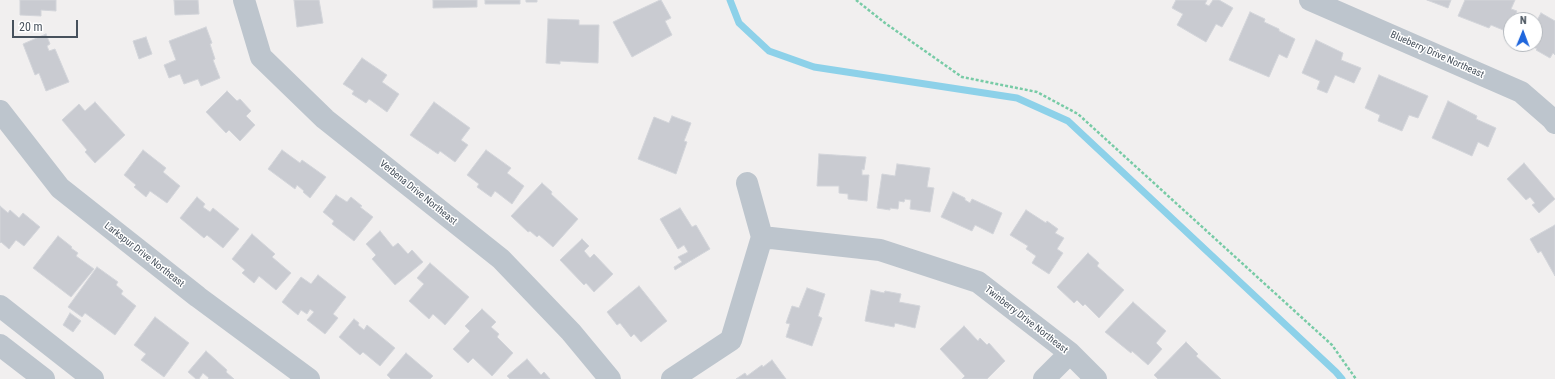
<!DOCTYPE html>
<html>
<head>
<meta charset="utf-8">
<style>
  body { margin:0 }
  #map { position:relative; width:1555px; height:379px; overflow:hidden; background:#f1efef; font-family:"Roboto Condensed",sans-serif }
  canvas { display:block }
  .north { position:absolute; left:1503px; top:12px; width:40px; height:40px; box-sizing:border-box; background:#fff; border:1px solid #b5b9be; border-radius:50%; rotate:1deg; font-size:11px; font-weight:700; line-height:16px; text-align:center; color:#47515c }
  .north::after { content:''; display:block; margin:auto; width:14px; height:18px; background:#1f66dc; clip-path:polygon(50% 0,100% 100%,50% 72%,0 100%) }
  .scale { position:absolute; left:12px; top:20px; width:66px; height:18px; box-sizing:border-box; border:2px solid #47515c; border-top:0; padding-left:5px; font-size:12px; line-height:14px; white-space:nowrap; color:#47515c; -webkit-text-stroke:3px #fff; paint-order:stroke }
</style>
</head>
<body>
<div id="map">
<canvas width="1555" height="379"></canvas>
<div class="north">N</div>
<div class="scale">20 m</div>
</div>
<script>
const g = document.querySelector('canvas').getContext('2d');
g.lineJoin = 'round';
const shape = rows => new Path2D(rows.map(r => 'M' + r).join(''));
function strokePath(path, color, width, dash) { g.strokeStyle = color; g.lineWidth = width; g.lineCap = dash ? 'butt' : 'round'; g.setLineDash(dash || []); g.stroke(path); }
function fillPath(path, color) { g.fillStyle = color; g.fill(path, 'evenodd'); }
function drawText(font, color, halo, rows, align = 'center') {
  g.font = font + ' "Roboto Condensed",sans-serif'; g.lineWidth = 3; g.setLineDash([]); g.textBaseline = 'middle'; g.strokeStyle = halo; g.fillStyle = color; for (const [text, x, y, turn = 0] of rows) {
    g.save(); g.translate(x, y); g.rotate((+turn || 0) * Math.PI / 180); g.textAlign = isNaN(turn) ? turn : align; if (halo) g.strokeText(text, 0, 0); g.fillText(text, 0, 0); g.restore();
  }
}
const stream = shape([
  [730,0,739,23,769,51,814,67,1017,98,1068,121,1336,372,1342,379]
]);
const building = shape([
  [20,0,56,0,56,11,41,10,41,16,20,15,20,0],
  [174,0,198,0,199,14,175,15,174,0],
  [294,0,319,0,323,23,297,27,294,0],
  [433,0,477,0,477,7,433,8,433,0],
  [485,0,520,0,520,4,485,4,485,0],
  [526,0,537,0,537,2,526,2,526,0],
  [660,0,661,0,671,18,665,21,672,35,632,57,613,22,660,0],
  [1176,0,1207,0,1205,4,1209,6,1213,0,1219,0,1233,8,1222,27,1216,24,1206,42,1177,25,1183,14,1172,8,1176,0],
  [1427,0,1451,0,1448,8,1427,0],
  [1465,0,1515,0,1511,9,1517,11,1513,20,1511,20,1511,25,1508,32,1491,25,1489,28,1458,16,1465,0],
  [1250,12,1265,19,1264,22,1279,29,1279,31,1295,39,1287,58,1279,54,1269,77,1229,60,1250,12],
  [1541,13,1555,21,1555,55,1553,53,1550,58,1536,50,1537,49,1529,44,1535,44,1535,24,1541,13],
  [548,19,579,20,579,25,599,25,598,63,560,61,560,64,546,63,548,19],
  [206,27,212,43,210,44,215,59,213,60,220,78,201,86,198,79,184,84,180,74,169,78,164,65,176,60,169,41,206,27],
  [46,34,50,44,47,46,49,51,55,49,69,82,46,91,39,73,35,75,23,44,46,34],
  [146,37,152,54,139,59,133,41,146,37],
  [1316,40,1343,53,1341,60,1361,68,1354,83,1335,75,1327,93,1317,89,1320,81,1302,73,1316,40],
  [362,58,387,75,382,82,399,94,387,112,369,99,366,103,352,94,354,91,343,84,362,58],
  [1379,75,1428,96,1418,118,1409,115,1402,131,1378,121,1380,115,1365,108,1379,75],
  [227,91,237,101,240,99,251,111,246,116,255,125,240,141,229,130,226,133,206,112,227,91],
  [1448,101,1477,116,1476,119,1496,128,1488,147,1478,142,1472,156,1432,138,1448,101],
  [95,102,125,135,95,163,85,152,87,150,62,120,79,104,85,111,95,102],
  [434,102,470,128,461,140,468,145,455,162,440,151,438,154,410,135,434,102],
  [672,116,691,123,684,141,687,142,676,174,638,159,654,117,669,123,672,116],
  [143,150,166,168,163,172,180,186,167,203,150,191,146,197,134,187,136,185,124,175,143,150],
  [282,150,300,163,302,160,326,177,310,198,303,192,304,191,297,185,295,189,268,169,282,150],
  [486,150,511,168,507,173,524,186,512,204,495,191,491,197,477,187,479,184,467,175,486,150],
  [819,154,866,157,864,170,862,169,862,175,869,175,867,201,848,199,848,194,839,193,839,186,817,186,819,154],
  [1524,163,1555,199,1539,213,1532,205,1535,203,1530,197,1526,200,1507,179,1524,163],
  [897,164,930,168,927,187,934,188,930,212,910,209,911,200,905,199,904,202,899,201,898,209,890,208,890,210,877,208,882,174,895,176,897,164],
  [542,183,552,192,551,194,578,219,553,247,539,235,537,237,530,231,528,232,511,216,542,183],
  [953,192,965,198,965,200,970,203,972,199,1002,213,993,234,975,225,972,231,941,217,953,192],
  [336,195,347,202,351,197,362,206,360,207,373,217,354,241,332,224,334,221,323,212,336,195],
  [197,197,205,204,203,207,210,212,213,208,239,229,223,248,207,235,204,238,180,218,197,197],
  [0,206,8,213,10,210,19,218,23,213,40,227,24,246,16,240,9,249,1,242,0,243,0,206],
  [680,208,692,227,696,225,710,249,675,270,674,267,682,262,678,257,688,252,684,245,678,249,660,219,680,208],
  [1026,210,1046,223,1047,221,1058,229,1055,233,1064,238,1057,249,1063,253,1049,274,1032,263,1036,256,1026,249,1028,246,1010,235,1026,210],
  [1555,225,1555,276,1541,251,1538,253,1530,239,1555,225],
  [380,231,393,247,398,243,408,254,412,250,423,262,395,285,372,259,376,255,366,244,380,231],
  [252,234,275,254,272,257,291,273,276,290,259,276,254,283,242,273,245,270,232,259,252,234],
  [58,236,72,247,71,248,78,253,76,256,94,269,71,297,33,268,58,236],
  [582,239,589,246,584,251,590,258,594,254,613,274,594,292,586,283,584,285,560,260,582,239],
  [1088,253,1099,263,1097,266,1124,290,1099,318,1085,304,1083,306,1077,300,1074,303,1057,287,1088,253],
  [430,263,469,297,445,325,433,314,429,319,409,301,424,284,417,278,430,263],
  [97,267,118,282,116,285,123,291,121,294,136,306,115,335,85,313,82,317,68,307,97,267],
  [318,275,346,297,333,314,338,318,325,334,307,320,314,312,310,309,307,314,301,310,298,315,282,302,301,277,311,284,318,275],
  [639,286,667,321,641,342,634,334,631,337,620,323,617,325,607,312,639,286],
  [807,288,825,294,818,316,822,318,812,346,786,337,790,324,786,323,792,306,799,308,807,288],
  [871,290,884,293,885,291,901,294,899,302,920,306,915,328,895,323,894,327,865,321,871,290],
  [1133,302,1166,331,1156,343,1162,349,1148,365,1132,351,1131,353,1105,332,1133,302],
  [482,309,496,322,491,327,499,334,497,337,513,353,492,376,473,358,468,363,453,349,470,331,465,326,482,309],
  [70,313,81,321,73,332,63,325,70,313],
  [155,317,189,343,164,377,141,360,146,354,134,345,155,317],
  [354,319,359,323,358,325,364,330,367,325,395,348,380,366,363,352,360,355,339,337,354,319],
  [964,326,978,341,980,338,987,345,989,343,1005,361,987,379,962,379,965,376,940,349,964,326],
  [1186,342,1198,354,1196,356,1221,379,1158,379,1154,375,1186,342],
  [206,351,227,370,226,372,234,379,208,379,209,378,203,373,199,379,196,379,188,372,206,351],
  [406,353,433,376,430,379,391,379,387,375,406,353],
  [527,359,541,375,544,372,550,379,510,379,507,376,527,359],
  [772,360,786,379,736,379,745,373,747,376,762,365,763,367,772,360]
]);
const path = shape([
  [856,0,885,23,962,77,1037,92,1078,114,1332,345,1356,379]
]);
const minor = shape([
  [244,0,261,57,325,119,501,259,571,332,610,379],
  [1310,0,1521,92,1552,119,1555,123],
  [0,111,60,188,198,297,309,379],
  [747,183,762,237],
  [762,237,880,250,978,282,1070,353,1096,379],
  [0,306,93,379],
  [0,345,44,379],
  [672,379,731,340,762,237],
  [1044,379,1070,353]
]);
const streetNames = [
  ["Blueberry Drive Northeast",1437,55,24],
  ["Verbena Drive Northeast",418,193,39],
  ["Larkspur Drive Northeast",144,255,38],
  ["Twinberry Drive Northeast",1026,320,38]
];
strokePath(stream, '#8dd1e9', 7);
fillPath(building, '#c9cbd1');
strokePath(building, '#d3d5da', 1);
strokePath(path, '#78cba6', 2.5, [3, 2]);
strokePath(minor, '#bdc5cd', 22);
drawText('10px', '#47515c', '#fff', streetNames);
</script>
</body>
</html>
